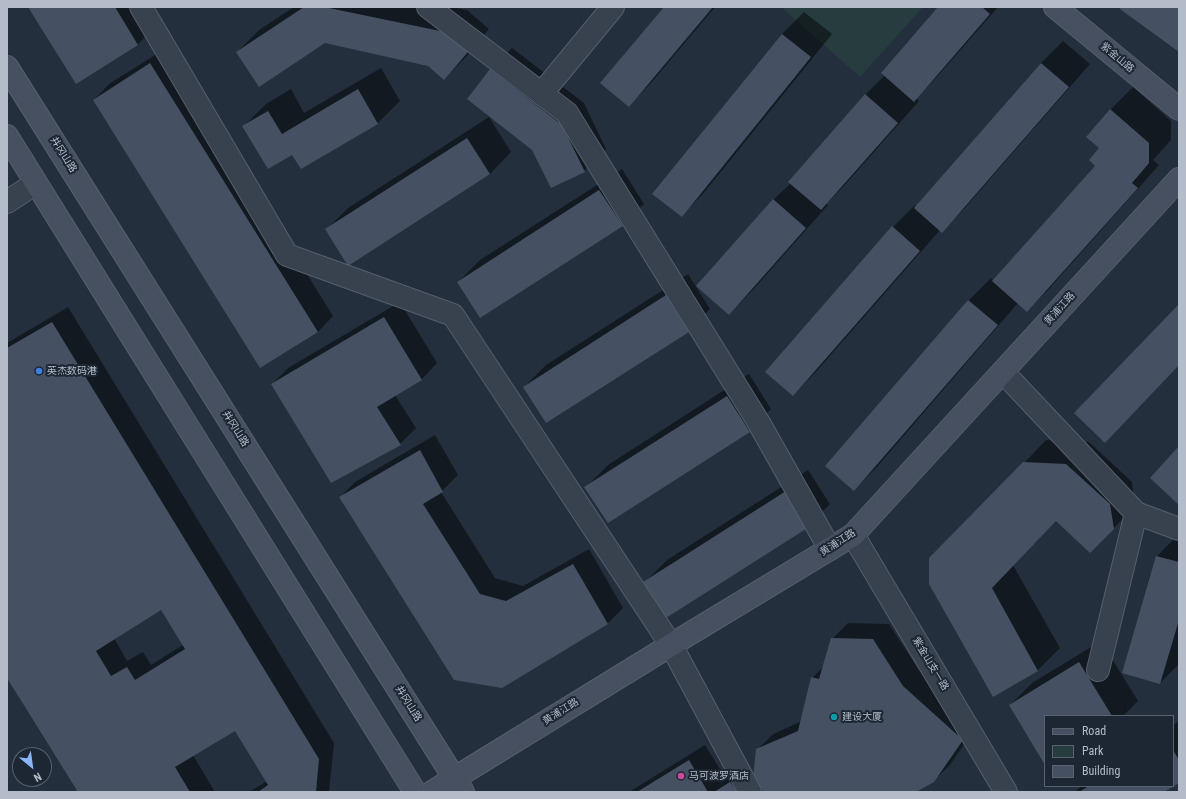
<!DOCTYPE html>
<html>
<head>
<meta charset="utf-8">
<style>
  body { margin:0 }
  #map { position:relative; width:1186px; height:799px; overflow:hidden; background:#242f3e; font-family:"Roboto Condensed",sans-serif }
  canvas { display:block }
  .frame { position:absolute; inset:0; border:8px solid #b4bcc9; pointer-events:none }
  .legend { position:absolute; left:1044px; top:715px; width:130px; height:72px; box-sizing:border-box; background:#1d2633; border:1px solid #59626f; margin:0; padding:5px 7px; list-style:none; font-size:12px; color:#b4bcc9 }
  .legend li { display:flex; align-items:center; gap:8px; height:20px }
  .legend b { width:20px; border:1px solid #59626f }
  .north { position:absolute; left:12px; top:747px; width:40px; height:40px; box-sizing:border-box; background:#1d2633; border:1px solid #59626f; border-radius:50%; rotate:151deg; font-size:11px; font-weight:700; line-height:16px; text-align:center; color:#b4bcc9 }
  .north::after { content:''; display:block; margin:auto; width:14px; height:18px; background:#8ab4f8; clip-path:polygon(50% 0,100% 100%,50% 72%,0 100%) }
</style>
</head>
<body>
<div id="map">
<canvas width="1186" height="799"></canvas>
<div class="frame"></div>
<ul class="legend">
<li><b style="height:5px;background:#465061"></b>Road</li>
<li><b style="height:11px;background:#263c3f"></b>Park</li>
<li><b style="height:11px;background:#455162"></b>Building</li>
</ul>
<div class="north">N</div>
</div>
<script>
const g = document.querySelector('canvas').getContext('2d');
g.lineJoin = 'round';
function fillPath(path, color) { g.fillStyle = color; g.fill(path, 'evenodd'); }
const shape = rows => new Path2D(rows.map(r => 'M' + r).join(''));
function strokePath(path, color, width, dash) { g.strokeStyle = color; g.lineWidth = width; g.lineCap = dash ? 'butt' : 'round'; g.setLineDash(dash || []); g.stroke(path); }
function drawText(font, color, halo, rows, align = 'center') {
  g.font = font + ' "Roboto Condensed","Noto Sans SC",sans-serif'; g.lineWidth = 4; g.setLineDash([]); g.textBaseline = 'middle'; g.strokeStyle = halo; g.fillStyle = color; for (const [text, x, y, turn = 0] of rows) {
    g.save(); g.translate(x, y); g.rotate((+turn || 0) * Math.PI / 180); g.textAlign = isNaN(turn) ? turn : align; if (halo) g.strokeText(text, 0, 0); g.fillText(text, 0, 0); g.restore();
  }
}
const green = shape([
  [781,7,923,7,860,77]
]);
const shadow = shape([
  [29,7,140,7,154,28,138,44,76,83],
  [294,7,450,7,467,10,489,29,466,57,444,79,428,65,325,42,237,52,259,30],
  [665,7,715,7,651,83,629,105],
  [939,7,998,7,936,78,916,98,919,101,843,187,826,204,828,205,751,292,729,314,698,286,774,199,791,183,865,95,885,75],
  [804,12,832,34,703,194,681,216,782,34],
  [1063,41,1090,64,964,209,942,231,940,230,815,373,793,395,893,227,915,205,916,206,1041,63],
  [166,48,333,316,318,332,94,100,109,84],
  [512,48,584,103,606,149,584,171,491,70],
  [381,68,400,101,378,123,301,168,293,154,244,126,266,104,291,89,304,113],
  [1133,87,1171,121,1171,140,1153,160,1159,165,1049,289,1027,311,1018,303,876,468,854,490,826,466,969,300,991,278,994,281,1096,166,1101,148,1087,136,1111,109],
  [489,117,511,152,490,174,326,230,348,208],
  [622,169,644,204,622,226,458,282,480,260],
  [688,274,710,309,688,331,546,421,524,387,546,365],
  [400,302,437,363,422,379,395,395,416,428,400,444,272,384,288,368],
  [68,307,334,743,329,792,249,792,267,781,235,730,193,755,215,792,79,792,7,677,7,343],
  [161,609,183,645,151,665,143,652,127,661,114,638],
  [749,374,771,409,750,431,608,522,586,487,608,465],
  [435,435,458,475,441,492,495,578,523,586,589,549,623,608,607,624,501,687,340,497,355,482],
  [1046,440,1089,442,1132,482,1135,506,1112,530,1057,520,1013,565,1060,648,1038,670,993,695,930,583,1024,463],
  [808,470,830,504,808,526,645,582,667,560],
  [1179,534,1179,664,1160,683,1157,556],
  [848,623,889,624,919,670,978,724,950,765,933,781,914,792,766,792,757,783,762,792,629,792,705,745,726,779,746,767,754,779,757,750,773,734,802,721,812,678,825,665,832,639],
  [1101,641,1138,701,1123,716,1045,716,1045,763,1010,705,1032,683],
  [1179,721,1179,781,1173,785,1173,725],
  [1081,786,1172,786,1162,792,1075,792]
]);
const building = shape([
  [28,7,115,7,138,45,76,84],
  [304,7,324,7,445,32,468,52,444,80,428,66,325,43,259,87,236,52],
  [664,7,713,7,629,107,600,83],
  [938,7,982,7,990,14,914,102,881,73],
  [1121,7,1179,7,1179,52,1120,9],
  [782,34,811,57,682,217,652,194],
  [150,63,318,332,260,368,93,100],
  [1041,63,1069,87,942,233,914,208],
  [490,69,562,125,585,172,551,188,532,150,467,99],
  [358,89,378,124,301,169,292,155,268,169,242,126,268,111,282,134],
  [865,94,898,123,821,210,788,182],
  [1110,109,1149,143,1149,163,1132,183,1138,188,1027,312,992,281,1095,166,1089,160,1099,148,1086,137],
  [467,138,490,174,348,266,325,229],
  [599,190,623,226,480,318,457,282],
  [773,199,806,228,729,315,696,286],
  [892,226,920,251,793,396,765,372],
  [666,295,689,332,546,423,523,387],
  [968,300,998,325,854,491,825,466],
  [1179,304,1179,365,1105,443,1074,413],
  [384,317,422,380,377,407,401,445,331,483,271,384],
  [52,322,319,759,316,792,258,792,268,785,235,731,175,767,190,792,78,792,7,678,7,348],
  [161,610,185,649,135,680,127,667,111,676,96,651],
  [727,396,750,432,608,523,584,487],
  [1179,446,1179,505,1150,478],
  [420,450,443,492,423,504,480,594,506,601,573,564,608,624,502,688,454,680,339,497],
  [1023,462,1066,464,1110,504,1114,529,1090,553,1056,521,992,588,1038,671,993,697,929,584,929,558],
  [786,491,809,527,666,618,643,582],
  [1156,556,1179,562,1179,620,1160,684,1122,673],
  [831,638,873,639,903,686,963,740,934,782,916,792,764,792,753,778,756,749,798,731,811,677,819,679],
  [1079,662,1112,716,1045,716,1045,765,1009,705],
  [1173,750,1179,760,1179,783,1164,792,1079,792,1089,786,1173,786],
  [689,760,708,792,637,792],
  [730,782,737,792,714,792]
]);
const street = shape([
  [141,7,287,255,453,315,671,645,750,792],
  [428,7,567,113,759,423,830,549],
  [542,93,613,7],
  [7,202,36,183],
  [1003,372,1136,513,1179,529],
  [853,535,1006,792],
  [1098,670,1136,513]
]);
const secondary = shape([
  [1055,7,1179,109],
  [7,67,463,792],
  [7,136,415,792],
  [432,792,671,645,853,535,1179,179]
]);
const markers = [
  [39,371,4,"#3f7fe0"],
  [834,717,4,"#0f9aa8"],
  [681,776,4,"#d1479c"]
];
const streetNames = [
  ["紫金山路",1117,58,40],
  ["井冈山路",63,155,58],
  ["黄浦江路",1060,309,-48],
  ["井冈山路",235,429,58],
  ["黄浦江路",838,543,-33],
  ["紫金山支一路",930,664,59],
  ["井冈山路",408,704,58],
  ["黄浦江路",561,712,-32]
];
const poiNames = [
  ["英杰数码港",47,371],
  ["建设大厦",842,717],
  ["马可波罗酒店",689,776]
];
fillPath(green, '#263c3f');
fillPath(shadow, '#0007');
fillPath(building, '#455162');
strokePath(street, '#565f6c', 24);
strokePath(secondary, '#565f6c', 24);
strokePath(street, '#38414e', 22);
strokePath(secondary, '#465061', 22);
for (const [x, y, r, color] of markers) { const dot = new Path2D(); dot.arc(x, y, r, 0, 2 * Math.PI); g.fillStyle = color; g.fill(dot); strokePath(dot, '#1d2633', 1.5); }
drawText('10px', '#b4bcc9', '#1d2633', streetNames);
drawText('10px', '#b4bcc9', '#1d2633', poiNames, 'left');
</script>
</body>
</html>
